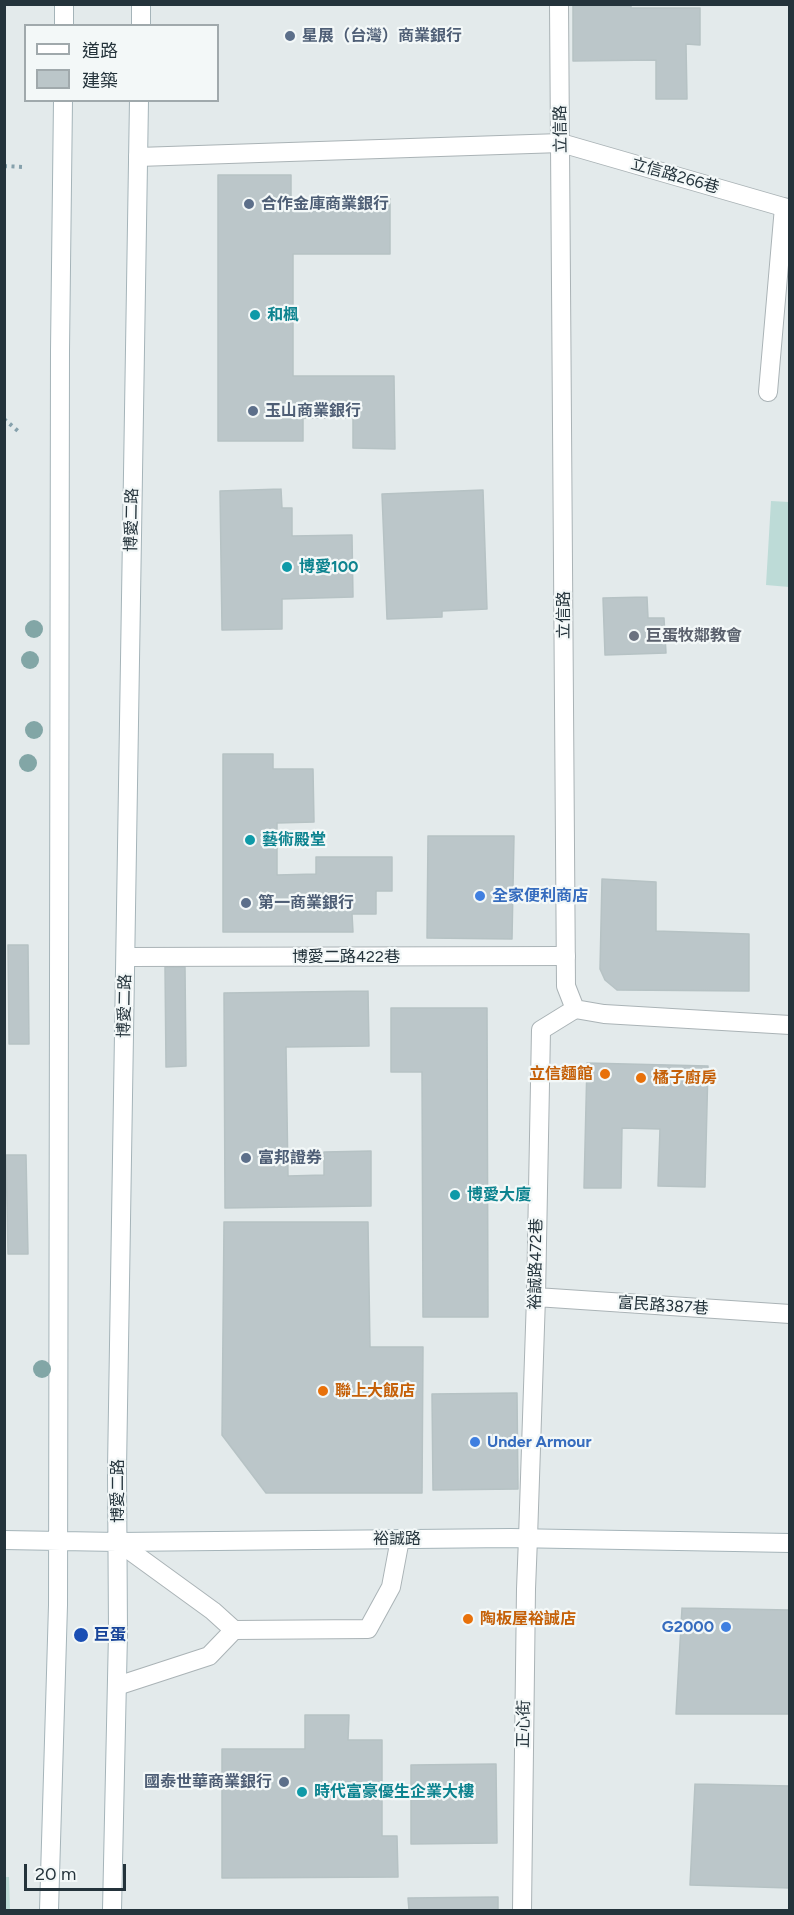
<!DOCTYPE html>
<html>
<head>
<meta charset="utf-8">
<style>
  body { margin:0 }
  #map { position:relative; width:794px; height:1915px; overflow:hidden; background:#e3eaeb; font-family:Figtree,"Noto Sans TC",sans-serif }
  canvas { display:block }
  .frame { position:absolute; inset:0; border:6px solid #24333b; pointer-events:none }
  .legend { position:absolute; left:24px; top:24px; width:195px; height:78px; box-sizing:border-box; background:#f3f8f8; border:2px solid #a0a9ac; margin:0; padding:8px 10px; list-style:none; font-size:18px; color:#24333b }
  .legend li { display:flex; align-items:center; gap:12px; height:30px }
  .legend b { width:30px; border:2px solid #a0a9ac }
  .scale { position:absolute; left:24px; top:1864px; width:102px; height:27px; box-sizing:border-box; border:3px solid #24333b; border-top:0; padding-left:8px; font-size:18px; line-height:21px; white-space:nowrap; color:#24333b; -webkit-text-stroke:4px #f3f8f8; paint-order:stroke }
</style>
</head>
<body>
<div id="map">
<canvas width="794" height="1915"></canvas>
<div class="frame"></div>
<ul class="legend">
<li><b style="height:8px;background:#fff"></b>道路</li>
<li><b style="height:16px;background:#bbc6c9"></b>建築</li>
</ul>
<div class="scale">20 m</div>
</div>
<script>
const g = document.querySelector('canvas').getContext('2d');
g.lineJoin = 'round';
function fillPath(path, color) { g.fillStyle = color; g.fill(path, 'evenodd'); }
const shape = rows => new Path2D(rows.map(r => 'M' + r).join(''));
function strokePath(path, color, width, dash) { g.strokeStyle = color; g.lineWidth = width; g.lineCap = dash ? 'butt' : 'round'; g.setLineDash(dash || []); g.stroke(path); }
function drawText(font, color, halo, rows, align = 'center') {
  g.font = font + ' Figtree,"Noto Sans TC",sans-serif'; g.lineWidth = 4.5; g.setLineDash([]); g.textBaseline = 'middle'; g.strokeStyle = halo; g.fillStyle = color; for (const [text, x, y, turn = 0] of rows) {
    g.save(); g.translate(x, y); g.rotate((+turn || 0) * Math.PI / 180); g.textAlign = isNaN(turn) ? turn : align; if (halo) g.strokeText(text, 0, 0); g.fillText(text, 0, 0); g.restore();
  }
}
const green = shape([
  [771,501,789,502,789,587,766,585],
  [5,1877,9,1877,10,1910,5,1910]
]);
const building = shape([
  [573,4,631,4,631,8,700,8,700,45,686,44,687,99,656,99,656,60,573,61,573,4],
  [218,175,291,175,291,199,390,199,390,254,293,254,293,376,394,376,395,449,353,448,353,418,303,418,303,441,218,441,218,175],
  [281,489,282,508,292,508,292,536,352,535,353,597,282,599,282,629,222,630,220,491,281,489],
  [483,490,487,609,442,611,442,617,387,619,382,494,483,490],
  [647,597,648,618,664,618,666,653,605,655,603,598,647,597],
  [223,754,273,754,273,769,313,769,314,822,277,823,277,875,316,874,316,857,392,857,392,891,376,891,376,914,352,914,353,932,223,932,223,754],
  [428,836,514,836,512,939,427,938,428,836],
  [602,879,656,882,656,931,749,934,749,991,617,990,605,980,600,969,602,879],
  [8,945,28,945,29,1044,9,1044,8,945],
  [165,967,185,967,186,1066,166,1067,165,967],
  [368,991,369,1046,286,1047,288,1176,324,1175,324,1152,371,1151,371,1206,225,1208,224,993,368,991],
  [391,1008,487,1008,488,1317,423,1317,422,1072,391,1072,391,1008],
  [587,1063,708,1066,705,1187,658,1186,660,1129,622,1128,621,1188,584,1188,587,1063],
  [6,1155,26,1155,28,1254,8,1254,6,1155],
  [224,1222,368,1222,370,1347,423,1347,422,1493,266,1493,222,1435,224,1222],
  [517,1393,518,1489,433,1490,432,1394,517,1393],
  [682,1608,790,1610,790,1714,676,1714,682,1608],
  [305,1715,349,1715,348,1740,382,1740,382,1836,397,1836,398,1877,222,1878,222,1749,305,1749,305,1715],
  [496,1764,497,1843,411,1844,411,1765,496,1764],
  [695,1784,790,1786,790,1888,690,1885,695,1784],
  [498,1897,498,1910,409,1910,408,1898,498,1897]
]);
const path = shape([
  [4,166,24,167],
  [4,419,18,431]
]);
const lane = shape([
  [138,157,561,143,790,209],
  [768,392,784,207],
  [126,957,566,956],
  [536,1297,790,1314],
  [528,1538,536,1297,541,1030,575,1009],
  [118,1542,213,1611,234,1630,368,1629,391,1587,400,1539],
  [117,1686,209,1656,234,1630]
]);
const street = shape([
  [559,4,566,986,575,1009,604,1014,790,1025],
  [522,1910,526,1589,528,1538]
]);
const secondary = shape([
  [141,4,141,26],
  [64,26,64,4],
  [4,1540,118,1542,511,1538,790,1543],
  [49,1910,58,1605,60,350,63,100],
  [112,1910,118,1633,117,1469,139,100]
]);
const trees = [
  [34,629],
  [30,660],
  [34,730],
  [28,763],
  [42,1369]
];
const markers = [
  [290,36,6,"#5c6f8a"],
  [249,204,6,"#5c6f8a"],
  [255,315,6,"#0f9aa8"],
  [253,411,6,"#5c6f8a"],
  [287,567,6,"#0f9aa8"],
  [634,636,6,"#6b7280"],
  [250,840,6,"#0f9aa8"],
  [480,896,6,"#3f7fe0"],
  [246,903,6,"#5c6f8a"],
  [605,1074,6,"#e8710a"],
  [641,1078,6,"#e8710a"],
  [246,1158,6,"#5c6f8a"],
  [455,1195,6,"#0f9aa8"],
  [323,1391,6,"#e8710a"],
  [475,1442,6,"#3f7fe0"],
  [468,1619,6,"#e8710a"],
  [726,1627,6,"#3f7fe0"],
  [81,1635,8,"#1a4fb4"],
  [284,1782,6,"#5c6f8a"],
  [302,1792,6,"#0f9aa8"]
];
const serviceNames = [
  ["星展（台灣）商業銀行",302,36],
  ["合作金庫商業銀行",261,204],
  ["玉山商業銀行",265,411],
  ["第一商業銀行",258,903],
  ["富邦證券",258,1158],
  ["國泰世華商業銀行",272,1782,"right"]
];
const streetNames = [
  ["立信路",561,129,-91],
  ["立信路266巷",675,176,16],
  ["博愛二路",132,520,-89],
  ["立信路",564,615,-90],
  ["博愛二路422巷",346,957],
  ["博愛二路",125,1006,-89],
  ["裕誠路472巷",536,1264,-89],
  ["富民路387巷",663,1306,4],
  ["博愛二路",118,1491,-90],
  ["裕誠路",397,1539],
  ["正心街",524,1724,-89]
];
const cultureNames = [
  ["和楓",267,315],
  ["博愛100",299,567],
  ["藝術殿堂",262,840],
  ["博愛大廈",467,1195],
  ["時代富豪優生企業大樓",314,1792]
];
const worshipNames = [
  ["巨蛋牧鄰教會",646,636]
];
const shopNames = [
  ["全家便利商店",492,896],
  ["Under Armour",487,1442],
  ["G2000",714,1627,"right"]
];
const foodNames = [
  ["立信麵館",593,1074,"right"],
  ["橘子廚房",653,1078],
  ["聯上大飯店",335,1391],
  ["陶板屋裕誠店",480,1619]
];
const transitNames = [
  ["巨蛋",94,1635]
];
fillPath(green, '#bddbd7');
fillPath(building, '#bbc6c9');
strokePath(building, '#b6c2c4', 1.5);
strokePath(lane, '#aab3b6', 20);
strokePath(street, '#aab3b6', 20);
strokePath(secondary, '#a5b4b9', 20);
strokePath(path, '#86a1ac', 4, [3, 4.5]);
strokePath(lane, '#fff', 18);
strokePath(street, '#fff', 18);
strokePath(secondary, '#fff', 18);
g.fillStyle = '#82a6a6';
for (const [x, y] of trees) { g.beginPath(); g.arc(x, y, 9, 0, 2 * Math.PI); g.fill(); }
for (const [x, y, r, color] of markers) { const dot = new Path2D(); dot.arc(x, y, r, 0, 2 * Math.PI); g.fillStyle = color; g.fill(dot); strokePath(dot, '#f3f8f8', 2); }
drawText('bold 16px', '#4e5e75', '#f3f8f8', serviceNames, 'left');
drawText('16px', '#24333b', '#f3f8f8', streetNames);
drawText('bold 16px', '#0d838f', '#f3f8f8', cultureNames, 'left');
drawText('bold 16px', '#5b616d', '#f3f8f8', worshipNames, 'left');
drawText('bold 16px', '#366cbe', '#f3f8f8', shopNames, 'left');
drawText('bold 16px', '#c56008', '#f3f8f8', foodNames, 'left');
drawText('bold 16px', '#164399', '#f3f8f8', transitNames, 'left');
</script>
</body>
</html>
